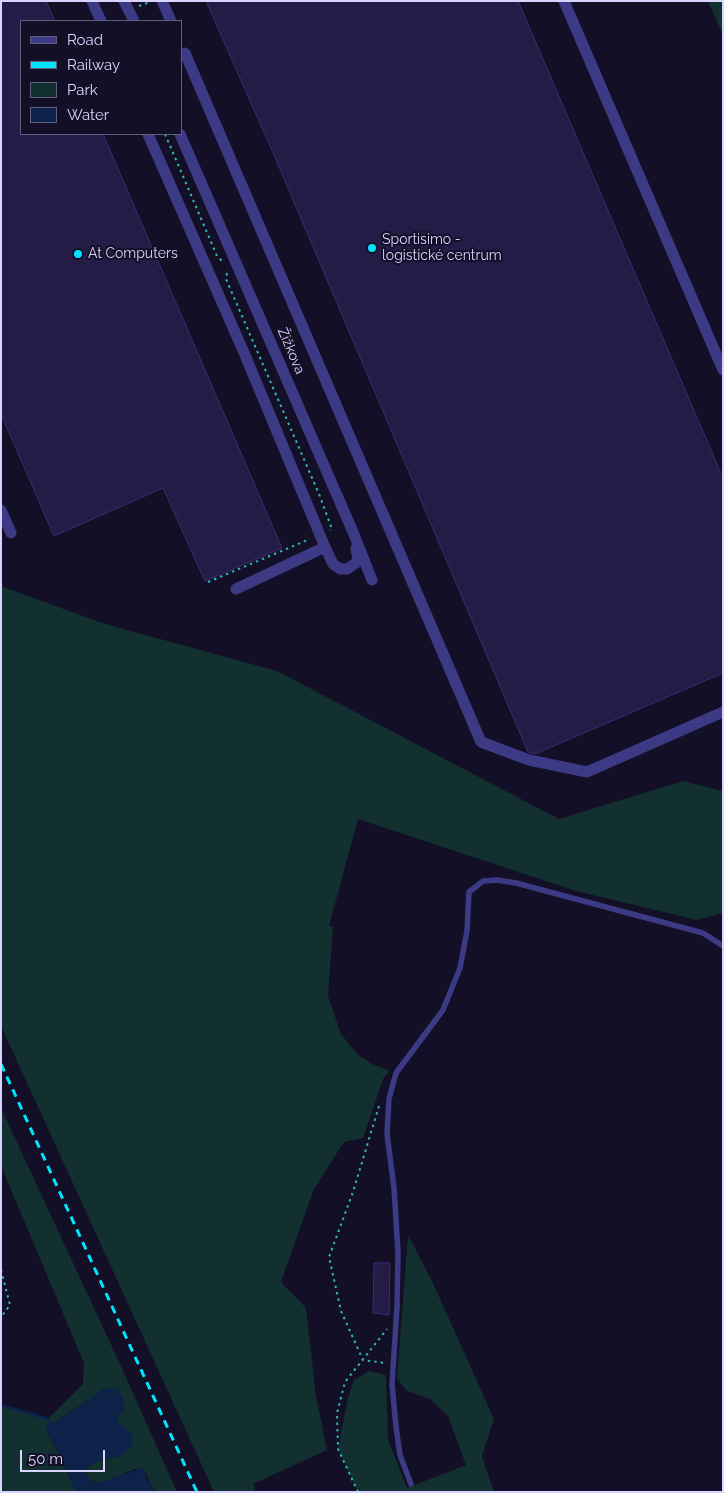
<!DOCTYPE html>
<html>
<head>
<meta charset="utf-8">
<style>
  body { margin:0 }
  #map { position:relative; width:724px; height:1493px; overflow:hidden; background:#130f26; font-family:Raleway,sans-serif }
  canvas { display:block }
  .frame { position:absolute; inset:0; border:2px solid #d9d4ff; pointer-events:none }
  .legend { position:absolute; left:20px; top:20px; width:162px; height:115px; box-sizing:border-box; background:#130f26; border:1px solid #625e7d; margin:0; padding:6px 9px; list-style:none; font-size:15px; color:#d9d4ff }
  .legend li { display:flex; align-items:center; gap:10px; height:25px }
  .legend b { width:25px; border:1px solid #625e7d }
  .scale { position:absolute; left:20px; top:1450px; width:85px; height:22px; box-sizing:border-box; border:2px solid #d9d4ff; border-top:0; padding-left:6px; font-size:15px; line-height:18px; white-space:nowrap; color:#d9d4ff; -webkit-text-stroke:4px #130f26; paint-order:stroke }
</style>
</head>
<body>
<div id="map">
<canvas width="724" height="1493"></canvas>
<div class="frame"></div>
<ul class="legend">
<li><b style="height:6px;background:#3d3a85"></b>Road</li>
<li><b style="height:6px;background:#00e5ff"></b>Railway</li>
<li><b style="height:14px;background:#12302f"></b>Park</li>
<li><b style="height:14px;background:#0c2248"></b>Water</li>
</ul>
<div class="scale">50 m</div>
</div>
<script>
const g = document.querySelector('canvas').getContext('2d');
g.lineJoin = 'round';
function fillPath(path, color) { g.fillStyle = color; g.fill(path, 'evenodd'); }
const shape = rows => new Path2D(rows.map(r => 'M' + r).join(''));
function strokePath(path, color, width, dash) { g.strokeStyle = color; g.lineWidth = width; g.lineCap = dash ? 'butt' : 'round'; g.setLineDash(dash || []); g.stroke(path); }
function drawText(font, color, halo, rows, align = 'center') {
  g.font = font + ' Raleway,sans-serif'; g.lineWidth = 4; g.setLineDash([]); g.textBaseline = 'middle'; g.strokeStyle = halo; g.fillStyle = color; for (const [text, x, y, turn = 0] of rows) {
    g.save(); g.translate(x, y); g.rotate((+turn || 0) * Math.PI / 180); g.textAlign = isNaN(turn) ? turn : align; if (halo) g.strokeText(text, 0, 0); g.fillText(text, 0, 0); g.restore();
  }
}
const green = shape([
  [708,1,723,1,723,35,715,17],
  [1,586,102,623,277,671,559,819,683,781,723,791,723,913,697,920,576,891,358,819,329,926,333,927,328,996,341,1034,358,1055,374,1065,390,1071,383,1079,363,1138,344,1142,314,1189,281,1282,306,1308,316,1396,327,1450,253,1484,256,1492,214,1492,1,1026],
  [1,1108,120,1364,177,1492,154,1492,146,1473,135,1469,112,1479,98,1483,88,1479,85,1469,97,1461,120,1456,116,1420,124,1409,100,1390,97,1395,45,1428,63,1462,76,1492,1,1492,1,1405,48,1419,83,1384,84,1363,1,1166],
  [408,1235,432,1281,494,1419,482,1456,494,1492,358,1492,338,1449,348,1398,354,1380,369,1371,386,1375,388,1439,407,1488,466,1465,448,1416,430,1399,407,1391,397,1379]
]);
const water = shape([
  [115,1388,118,1389,124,1400,124,1409,116,1420,132,1434,131,1447,120,1456,97,1461,85,1469,86,1475,92,1482,98,1483,142,1468,154,1492,76,1492,63,1462,45,1428,97,1395,100,1390]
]);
const stream = shape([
  [1,1405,48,1419,54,1428]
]);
const building = shape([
  [1,1,46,1,55,21,21,21,21,134,103,134,282,548,205,581,163,488,54,536,1,414,1,1],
  [206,1,518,1,723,478,723,673,535,754,528,752,274,155,206,1],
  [374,1263,390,1263,389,1315,373,1313,374,1263]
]);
const path = shape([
  [139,6,150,2],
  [165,134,217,256,222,261],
  [227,273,226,279,319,494,332,529,330,530],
  [208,582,310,539],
  [379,1106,353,1192,329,1257,341,1311,363,1360,385,1363],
  [1,1270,10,1305,1,1317],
  [358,1492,338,1449,337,1413,345,1382,387,1329]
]);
const service = shape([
  [411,1484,400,1455,396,1427,392,1384,397,1307,398,1252,394,1188,387,1134,389,1099,396,1073,443,1010,460,968,467,931,469,892,483,881,497,880,516,883,703,933,723,946]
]);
const minor = shape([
  [92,1,101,21],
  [124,1,134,21],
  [162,1,171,21],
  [564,1,723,370],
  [185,53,481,742,529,760,587,772,723,712],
  [148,134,245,355,325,547,236,589],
  [180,134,353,532,372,580],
  [1,510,11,533],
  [325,547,333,564,340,569,347,569,356,563,358,559,356,548]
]);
const rail = shape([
  [1,1064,197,1492]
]);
const markers = [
  [372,248,5,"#00e5ff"],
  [78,254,5,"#00e5ff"]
];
const poiNames = [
  ["Sportisimo -",382,240],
  ["logistické centrum",382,256],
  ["At Computers",88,254]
];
const streetNames = [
  ["Žižkova",291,351,67]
];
fillPath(green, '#12302f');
fillPath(water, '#0c2248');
strokePath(stream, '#0c2248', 3);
fillPath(building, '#241b47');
strokePath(building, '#3b2d73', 1);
strokePath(path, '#2fb8b0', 2, [2.5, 4]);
strokePath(service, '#3d3a85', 5.5);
strokePath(minor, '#3d3a85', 11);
strokePath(rail, '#00e5ff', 3, [8, 6]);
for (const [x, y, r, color] of markers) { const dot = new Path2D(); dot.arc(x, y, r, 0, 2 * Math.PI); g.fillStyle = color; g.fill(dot); strokePath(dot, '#130f26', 2); }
drawText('14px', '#d9d4ff', '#130f26', poiNames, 'left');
drawText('14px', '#d9d4ff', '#130f26', streetNames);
</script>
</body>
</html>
